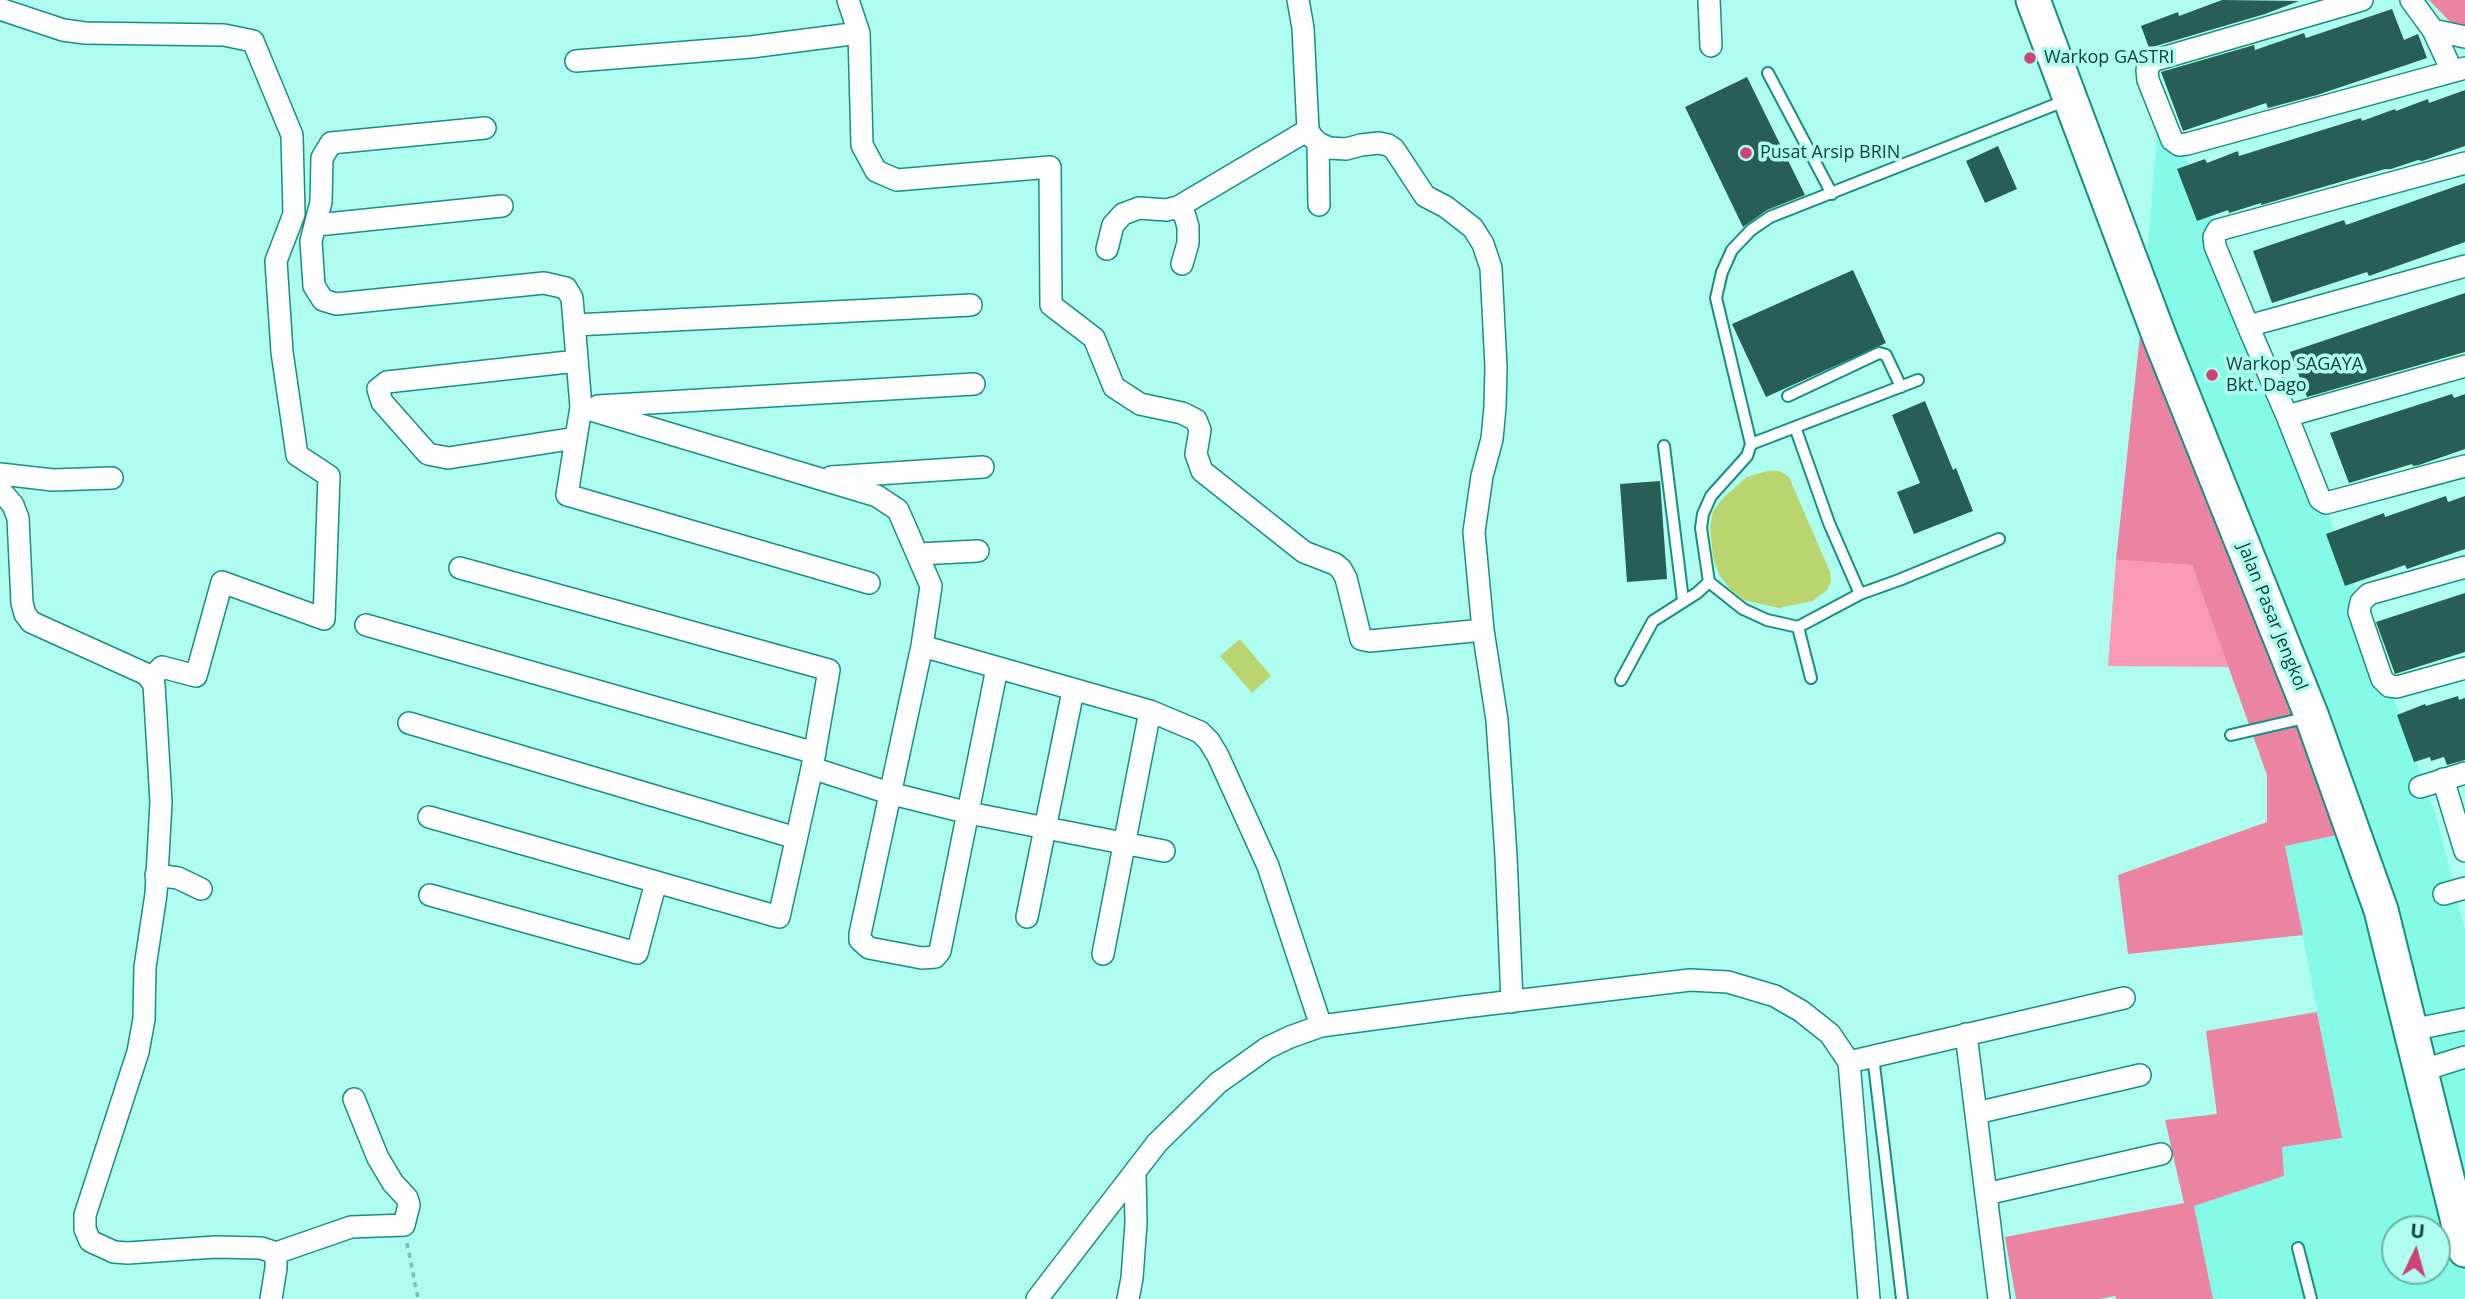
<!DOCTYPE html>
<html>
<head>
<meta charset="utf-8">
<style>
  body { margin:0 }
  #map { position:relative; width:2465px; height:1299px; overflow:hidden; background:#aefdee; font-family:"Open Sans",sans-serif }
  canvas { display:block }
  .north { position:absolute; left:2381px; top:1215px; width:70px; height:70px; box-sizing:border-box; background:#aefdee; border:2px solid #70b1a6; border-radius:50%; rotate:5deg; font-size:19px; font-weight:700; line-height:28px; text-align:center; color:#123f39 }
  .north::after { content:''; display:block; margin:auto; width:24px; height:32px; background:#ce4276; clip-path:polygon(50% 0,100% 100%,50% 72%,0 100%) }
</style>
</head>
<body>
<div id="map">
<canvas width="2465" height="1299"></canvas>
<div class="north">U</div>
</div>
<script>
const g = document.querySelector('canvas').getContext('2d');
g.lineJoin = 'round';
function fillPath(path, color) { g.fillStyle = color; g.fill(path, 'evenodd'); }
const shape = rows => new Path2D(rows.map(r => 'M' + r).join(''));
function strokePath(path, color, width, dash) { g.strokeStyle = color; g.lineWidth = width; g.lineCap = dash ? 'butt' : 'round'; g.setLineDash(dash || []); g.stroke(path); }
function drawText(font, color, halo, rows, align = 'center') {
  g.font = font + ' "Open Sans",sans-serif'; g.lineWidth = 7; g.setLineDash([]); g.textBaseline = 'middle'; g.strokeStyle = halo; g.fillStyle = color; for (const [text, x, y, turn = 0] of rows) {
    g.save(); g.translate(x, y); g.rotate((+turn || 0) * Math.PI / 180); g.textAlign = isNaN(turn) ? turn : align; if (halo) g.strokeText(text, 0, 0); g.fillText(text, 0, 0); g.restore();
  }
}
const built = shape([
  [2160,99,2291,409,2436,815,2465,930,2465,1299,2213,1299,2194,1206,2284,1176,2281,1147,2342,1138,2285,845,2355,831,2144,297],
  [2395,1229,2437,1229,2437,1271,2395,1271]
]);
const green = shape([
  [2116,560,2192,565,2229,667,2108,666]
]);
const forest = shape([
  [2429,0,2465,0,2465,31,2457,29],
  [2144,297,2356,831,2285,846,2303,935,2128,954,2118,875,2267,822,2267,775,2192,565,2116,560],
  [2317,1012,2342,1138,2282,1147,2284,1176,2194,1206,2213,1299,2116,1299,2115,1296,2099,1299,2016,1299,2005,1237,2184,1203,2165,1120,2217,1114,2206,1031]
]);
const water = shape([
  [1767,471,1780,471,1789,477,1830,572,1831,582,1827,590,1813,601,1779,608,1744,600,1730,589,1719,575,1713,557,1710,527,1713,511,1723,498,1747,477],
  [1240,639,1271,676,1252,693,1220,656]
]);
const building = shape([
  [2222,0,2299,1,2265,14,2149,48,2141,26,2178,12,2179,16],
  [2392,9,2404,40,2418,34,2427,58,2317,95,2268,108,2266,103,2183,131,2161,72,2254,45,2255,50,2304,33,2306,38],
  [1747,77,1805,195,1767,210,1743,227,1685,107],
  [2465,90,2465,146,2422,161,2418,160,2391,169,2385,169,2261,205,2261,203,2229,213,2228,210,2197,221,2177,169,2205,159,2207,163,2238,151,2239,156,2361,118,2362,121,2395,109,2396,111,2428,99,2429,103],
  [1998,146,2017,189,1985,203,1966,161],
  [2465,183,2465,242,2369,276,2367,272,2272,303,2253,251,2344,220,2346,225],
  [1853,270,1886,343,1766,397,1732,324],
  [2465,293,2465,352,2307,397,2290,352],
  [2452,394,2454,398,2465,394,2465,449,2419,465,2413,466,2412,464,2349,483,2330,433],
  [1925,401,1953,470,1956,468,1973,511,1914,534,1897,492,1920,483,1892,415],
  [1660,481,1667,579,1627,582,1620,484],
  [2446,496,2448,502,2465,496,2465,549,2407,569,2405,565,2345,586,2326,534,2384,513,2385,517],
  [2465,593,2465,652,2395,674,2376,622],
  [2458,696,2459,700,2465,698,2465,760,2447,765,2444,757,2431,761,2430,757,2414,762,2397,715,2425,704,2426,706]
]);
const path = shape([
  [407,1243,418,1299]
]);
const service = shape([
  [1768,73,1832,194],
  [1788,396,1879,353,1886,355,1901,387],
  [1795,427,1829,523,1860,594,1899,580,1999,539],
  [1751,444,1918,380],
  [1664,446,1683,600],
  [1709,582,1743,609,1767,620,1798,627,1860,594],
  [1798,627,1811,678],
  [1621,680,1653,621,1697,593,1709,582,1701,528,1703,514,1711,496,1747,456,1751,444,1716,298,1722,272,1732,250,1751,230,1770,217,2067,100],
  [2231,735,2309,717],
  [1873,1056,1902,1299],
  [2298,1248,2311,1299]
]);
const minor = shape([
  [848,0,859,33,862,145,876,171,897,180,1050,167,1051,305,1094,338,1114,387,1140,404,1182,413,1196,420,1200,430,1196,454,1202,471,1304,552,1335,564,1341,569,1346,578,1361,639,1370,641,1483,630],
  [1298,0,1303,28,1308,130,1312,137,1318,143,1329,148,1346,149,1361,145,1379,143,1388,145,1394,149,1425,196,1446,207,1473,228,1483,244,1491,268,1496,367,1495,407,1492,439,1482,476,1474,532,1483,630,1497,720,1506,856,1512,1002],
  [1709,0,1711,46],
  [2362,0,2152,61,2147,70,2148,80,2172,140,2179,145,2187,144,2465,68],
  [2411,0,2433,30,2465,37],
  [0,9,63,30,85,33,224,35,253,41,292,135,294,214,276,261,282,352,297,455,329,476,324,619,222,582,196,676,162,667,151,678],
  [2433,30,2452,71],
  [576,61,751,47,859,33],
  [485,128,331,143,322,158,321,202,311,241,314,286,323,300,336,304,544,283,566,288,572,298,581,407,567,495,869,583],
  [1318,143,1319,205],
  [2465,163,2218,230,2214,237,2215,246,2248,326,2465,266],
  [1178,207,1185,216,1188,227,1188,243,1182,264],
  [317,225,502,206],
  [1107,249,1113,225,1123,214,1139,208,1166,210,1178,207,1308,130],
  [575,325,971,305],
  [2248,326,2287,416],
  [2465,366,2287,416,2320,499,2326,503,2465,466],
  [598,406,974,384],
  [581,407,877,496,898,510,931,586,922,646,860,934,860,940,869,948,922,958,935,957,940,951,997,668],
  [576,438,448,458,428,454,382,402,378,389,387,382,577,361],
  [0,474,53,480,112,478],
  [831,477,983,467],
  [0,490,13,505,18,518,22,603,25,614,31,622,146,674,154,684,161,802,156,894,145,967,144,1019,138,1052,85,1215,85,1229,90,1241,114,1252,128,1253,215,1247,261,1248,276,1253,351,1227,404,1225,409,1205,407,1198,393,1183,378,1158,354,1099],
  [918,554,978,551],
  [2465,567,2369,594,2361,602,2359,612,2382,679,2389,686,2397,687,2465,668],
  [366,625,815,753],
  [922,646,1150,711,1200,732,1209,741,1218,756,1268,866,1321,1026],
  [409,723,796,838],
  [812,768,889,793,969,813,1164,851],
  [2443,779,2465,851],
  [2420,787,2465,773],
  [429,817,779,917,812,768,829,670,460,568],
  [156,875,178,878,201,889],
  [2444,894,2465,888],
  [430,895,637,953,656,882],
  [1027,917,1073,691],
  [1103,954,1150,711],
  [2411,1030,2465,1019],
  [1966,1034,1999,1299],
  [1849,1062,2124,998],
  [2420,1071,2465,1057],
  [1976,1113,2140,1075],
  [1986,1194,2161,1154],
  [271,1299,276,1268,276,1253],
  [1037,1299,1157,1143,1218,1083,1267,1048,1290,1037,1321,1026,1464,1007,1690,980,1728,982,1775,996,1801,1011,1830,1034,1849,1062,1869,1299],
  [1128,1299,1132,1278,1136,1223,1135,1172]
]);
const primary = shape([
  [2033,0,2160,338,2312,717,2381,910,2465,1250]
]);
const markers = [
  [2030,58,7,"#ce4276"],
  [1746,153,7,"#ce4276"],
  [2212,375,7,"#ce4276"]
];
const poiNames = [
  ["Warkop GASTRI",2044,58],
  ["Pusat Arsip BRIN",1760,153],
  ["Warkop SAGAYA",2226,365],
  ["Bkt. Dago",2226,386]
];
const streetNames = [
  ["Jalan Pasar Jengkol",2272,617,68]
];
fillPath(built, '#85fae6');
fillPath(green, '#f999b5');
fillPath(forest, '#eb84a3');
fillPath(water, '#bad570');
fillPath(building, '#275e55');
strokePath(service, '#178f80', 14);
strokePath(minor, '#178f80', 24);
strokePath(primary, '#178f80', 37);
strokePath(path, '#7bbfb3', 3.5, [5, 5]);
strokePath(service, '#fff', 10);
strokePath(minor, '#fff', 21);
strokePath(primary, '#fff', 33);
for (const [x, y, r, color] of markers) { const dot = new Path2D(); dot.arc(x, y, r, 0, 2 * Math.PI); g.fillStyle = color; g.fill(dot); strokePath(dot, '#aefdee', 2.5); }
drawText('18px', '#123f39', '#aefdee', poiNames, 'left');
drawText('18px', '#123f39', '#aefdee', streetNames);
</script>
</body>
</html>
